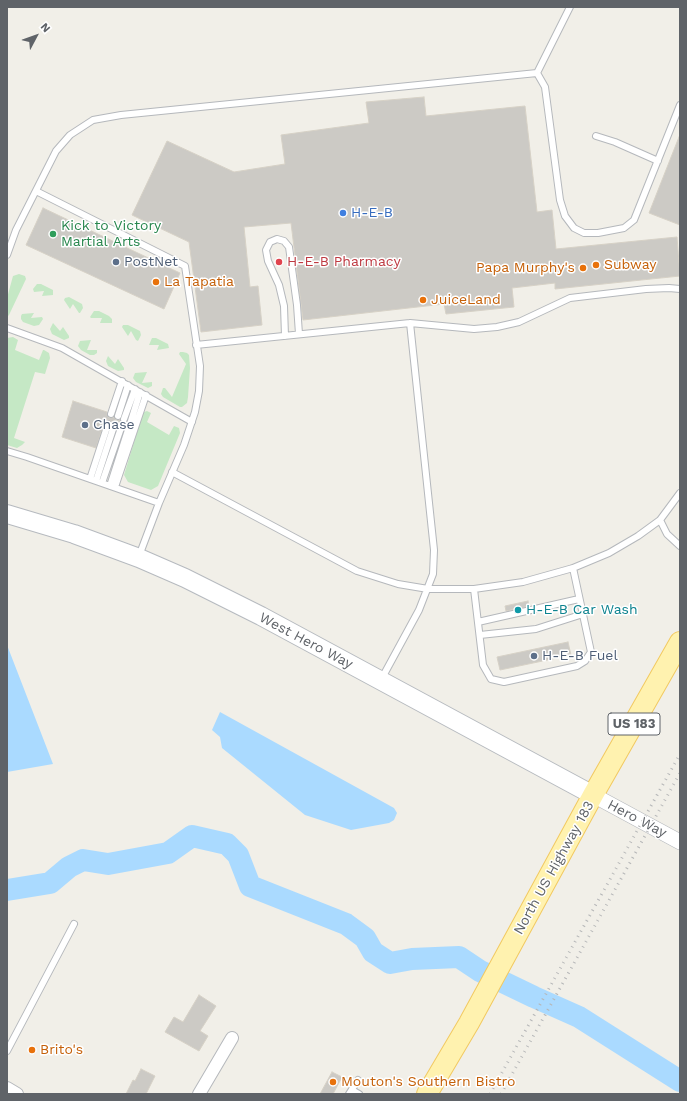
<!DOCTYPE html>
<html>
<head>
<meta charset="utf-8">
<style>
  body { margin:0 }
  #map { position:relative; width:687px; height:1101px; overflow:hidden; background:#f1efe8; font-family:"Work Sans",sans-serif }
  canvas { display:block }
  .frame { position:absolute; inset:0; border:8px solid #5f6368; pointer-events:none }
  .north { position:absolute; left:16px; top:16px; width:40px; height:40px; -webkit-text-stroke:3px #fff; paint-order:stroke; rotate:49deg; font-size:11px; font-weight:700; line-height:16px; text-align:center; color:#5f6368 }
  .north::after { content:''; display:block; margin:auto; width:14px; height:18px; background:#5f6368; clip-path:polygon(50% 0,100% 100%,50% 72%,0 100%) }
</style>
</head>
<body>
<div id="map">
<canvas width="687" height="1101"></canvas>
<div class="frame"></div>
<div class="north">N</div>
</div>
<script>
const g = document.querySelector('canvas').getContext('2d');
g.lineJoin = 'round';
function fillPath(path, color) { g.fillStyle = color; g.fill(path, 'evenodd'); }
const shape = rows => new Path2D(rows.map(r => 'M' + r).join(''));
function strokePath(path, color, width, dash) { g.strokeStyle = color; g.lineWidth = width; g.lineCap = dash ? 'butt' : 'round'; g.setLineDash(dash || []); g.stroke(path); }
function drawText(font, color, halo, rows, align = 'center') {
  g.font = font + ' "Work Sans",sans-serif'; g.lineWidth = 3; g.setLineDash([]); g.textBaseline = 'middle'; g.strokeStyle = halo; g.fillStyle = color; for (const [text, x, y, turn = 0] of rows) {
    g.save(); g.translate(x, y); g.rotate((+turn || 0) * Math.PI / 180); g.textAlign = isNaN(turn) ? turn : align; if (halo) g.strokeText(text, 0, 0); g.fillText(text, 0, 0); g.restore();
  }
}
const green = shape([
  [19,274,25,276,26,279,9,315,7,317,7,298,13,276],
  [37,284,41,284,53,290,53,295,42,296,44,291,34,292,33,289],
  [69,297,82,304,83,308,80,313,79,313,73,304,70,309,64,300,65,298],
  [94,311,99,311,109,316,112,319,112,323,100,323,102,318,91,318,90,317],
  [34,313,31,318,42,317,43,319,39,325,34,326,23,322,21,319,21,316,22,314],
  [53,323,60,331,63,327,69,336,69,338,64,340,52,334,50,329],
  [123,325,128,325,140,331,141,335,138,341,136,340,131,331,128,336,122,327],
  [13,337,18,340,15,350,39,360,43,350,44,350,49,353,50,358,45,374,35,372,14,438,25,442,22,445,17,448,7,445,7,338],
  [152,338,156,338,168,344,169,348,157,350,159,345,149,345],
  [91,340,87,350,97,350,97,353,94,355,90,355,81,350,78,346,80,341],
  [180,352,183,352,187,353,189,355,190,368,188,397,187,403,182,407,180,407,163,397,161,394,163,388,165,388,172,397,186,364,179,354],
  [108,356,115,364,118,359,124,368,124,370,118,371,108,366,106,361],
  [147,372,142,383,152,382,152,386,148,388,136,382,133,378,135,373],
  [147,411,151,413,147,422,169,435,174,426,179,428,180,433,158,486,151,490,128,482,124,475,142,416,144,412]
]);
const water = shape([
  [7,645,53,764,7,772],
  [220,712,394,808,397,813,394,820,389,823,351,830,305,815,222,748,220,737,212,730]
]);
const river = shape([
  [7,890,50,883,69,867,83,860,108,864,168,853,192,836,227,844,238,855,250,886,346,924,365,938,373,952,390,963,412,959,459,957,480,971,534,997,579,1017,680,1081]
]);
const building = shape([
  [424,97,426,116,525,106,537,212,552,210,556,249,677,237,680,276,555,289,555,283,512,288,514,307,446,314,444,304,303,320,291,223,244,227,250,287,258,286,262,325,201,332,189,242,132,215,167,141,234,172,285,164,281,135,369,123,366,102,424,97],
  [679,137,680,137,680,225,649,213,679,137],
  [43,208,180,273,164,309,26,245,43,208],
  [73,401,107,412,107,415,109,418,114,417,116,420,120,420,122,423,127,422,130,426,125,427,122,424,118,425,116,422,112,422,109,420,105,420,96,448,62,437,73,401],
  [528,601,529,606,506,611,505,606,528,601],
  [568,642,571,655,500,670,497,657,568,642],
  [199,995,216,1006,200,1031,208,1036,199,1051,165,1032,174,1017,183,1022,199,995],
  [141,1069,155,1076,146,1094,126,1094,133,1080,135,1081,141,1069],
  [332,1072,342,1077,333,1094,320,1094,332,1072]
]);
const service = shape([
  [537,73,545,87,560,200,565,216,574,228,584,233,598,233,624,228,634,220,680,105],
  [596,136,615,142,658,161],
  [36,191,185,266,200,366,199,391,195,412,184,445,159,503,139,556],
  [7,255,16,230,56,151,70,135,93,120,121,115,537,73,570,7],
  [7,328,62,348,192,422],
  [285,336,284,306,279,285,268,261,266,250,270,242,277,239,284,241,289,247,297,305,299,334],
  [196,345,410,323,474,329,497,327,519,322,570,298,646,289,669,288,680,289],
  [111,414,122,381],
  [118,416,128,385],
  [124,419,135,389],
  [131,421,140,392],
  [7,451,27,457,159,503],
  [172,472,357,571,398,584,428,589,474,589,523,582,573,568,609,553,638,536,660,520,680,493],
  [90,479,108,424],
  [96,481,114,426],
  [102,483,121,428],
  [110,486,128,430],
  [115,487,146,395],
  [660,520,667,534,680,546],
  [474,589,483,665,491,679,504,682,577,666,585,661,591,652,573,568],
  [478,622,579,599],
  [480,635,536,629,583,614],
  [382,678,419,610,433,574,434,550,410,323],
  [7,1051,74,924],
  [352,1090,359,1094],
  [349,1094,358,1080]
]);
const minor = shape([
  [7,1088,17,1094],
  [199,1094,232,1038]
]);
const tertiary = shape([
  [593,795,680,842]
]);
const secondary = shape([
  [7,514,74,534,139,558,185,578,261,616,593,795]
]);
const primary = shape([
  [427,1094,469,1023,593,795,680,642]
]);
const rail = shape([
  [490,1094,680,754],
  [501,1094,680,773]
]);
const markers = [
  [343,213,4,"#3f7fe0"],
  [53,234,4,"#2e9e5b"],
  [116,262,4,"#5c6f8a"],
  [279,262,4,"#e0444e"],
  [596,265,4,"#e8710a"],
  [583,268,4,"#e8710a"],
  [156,282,4,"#e8710a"],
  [423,300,4,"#e8710a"],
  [85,425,4,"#5c6f8a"],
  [518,610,4,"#0f9aa8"],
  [534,656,4,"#5c6f8a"],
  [32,1050,4,"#e8710a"],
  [333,1082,4,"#e8710a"]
];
const shields = [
  [634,724,52]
];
const shieldNames = [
  ["US 183",634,724]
];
const shopNames = [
  ["H-E-B",351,213]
];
const leisureNames = [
  ["Kick to Victory",61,226],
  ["Martial Arts",61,242]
];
const serviceNames = [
  ["PostNet",124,262],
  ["Chase",93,425],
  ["H-E-B Fuel",542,656]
];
const healthNames = [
  ["H-E-B Pharmacy",287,262]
];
const foodNames = [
  ["Subway",604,265],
  ["Papa Murphy's",575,268,"right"],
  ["La Tapatia",164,282],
  ["JuiceLand",431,300],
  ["Brito's",40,1050],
  ["Mouton's Southern Bistro",341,1082]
];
const cultureNames = [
  ["H-E-B Car Wash",526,610]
];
const streetNames = [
  ["West Hero Way",306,641,28],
  ["Hero Way",637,819,28],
  ["North US Highway 183",554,868,-61]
];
fillPath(green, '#c5e8c5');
fillPath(water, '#aadaff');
strokePath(river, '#aadaff', 22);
fillPath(building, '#cccac5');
strokePath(building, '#d6d1c6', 1);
strokePath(service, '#b5b8bc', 8);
strokePath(minor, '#b5b8bc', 14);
strokePath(tertiary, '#b5b8bc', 16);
strokePath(secondary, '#b6babf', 20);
strokePath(primary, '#f2c960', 22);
strokePath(service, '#fff', 6);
strokePath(minor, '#fff', 12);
strokePath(tertiary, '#fff', 15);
strokePath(secondary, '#fff', 18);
strokePath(primary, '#fff2af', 20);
strokePath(rail, '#b6b7b8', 3, [1, 5]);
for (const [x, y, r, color] of markers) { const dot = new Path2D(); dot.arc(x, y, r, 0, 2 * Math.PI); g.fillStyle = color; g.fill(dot); strokePath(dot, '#fff', 1.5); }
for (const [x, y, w] of shields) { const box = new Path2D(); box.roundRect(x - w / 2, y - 11, w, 22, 3); g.fillStyle = '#fff'; g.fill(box); strokePath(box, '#5f6368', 1); }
drawText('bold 13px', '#5f6368', null, shieldNames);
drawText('14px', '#366cbe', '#fff', shopNames, 'left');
drawText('14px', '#27864d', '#fff', leisureNames, 'left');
drawText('14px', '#4e5e75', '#fff', serviceNames, 'left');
drawText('14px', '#be3a42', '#fff', healthNames, 'left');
drawText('14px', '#c56008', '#fff', foodNames, 'left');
drawText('14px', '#0d838f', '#fff', cultureNames, 'left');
drawText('14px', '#5f6368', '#fff', streetNames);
</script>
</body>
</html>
